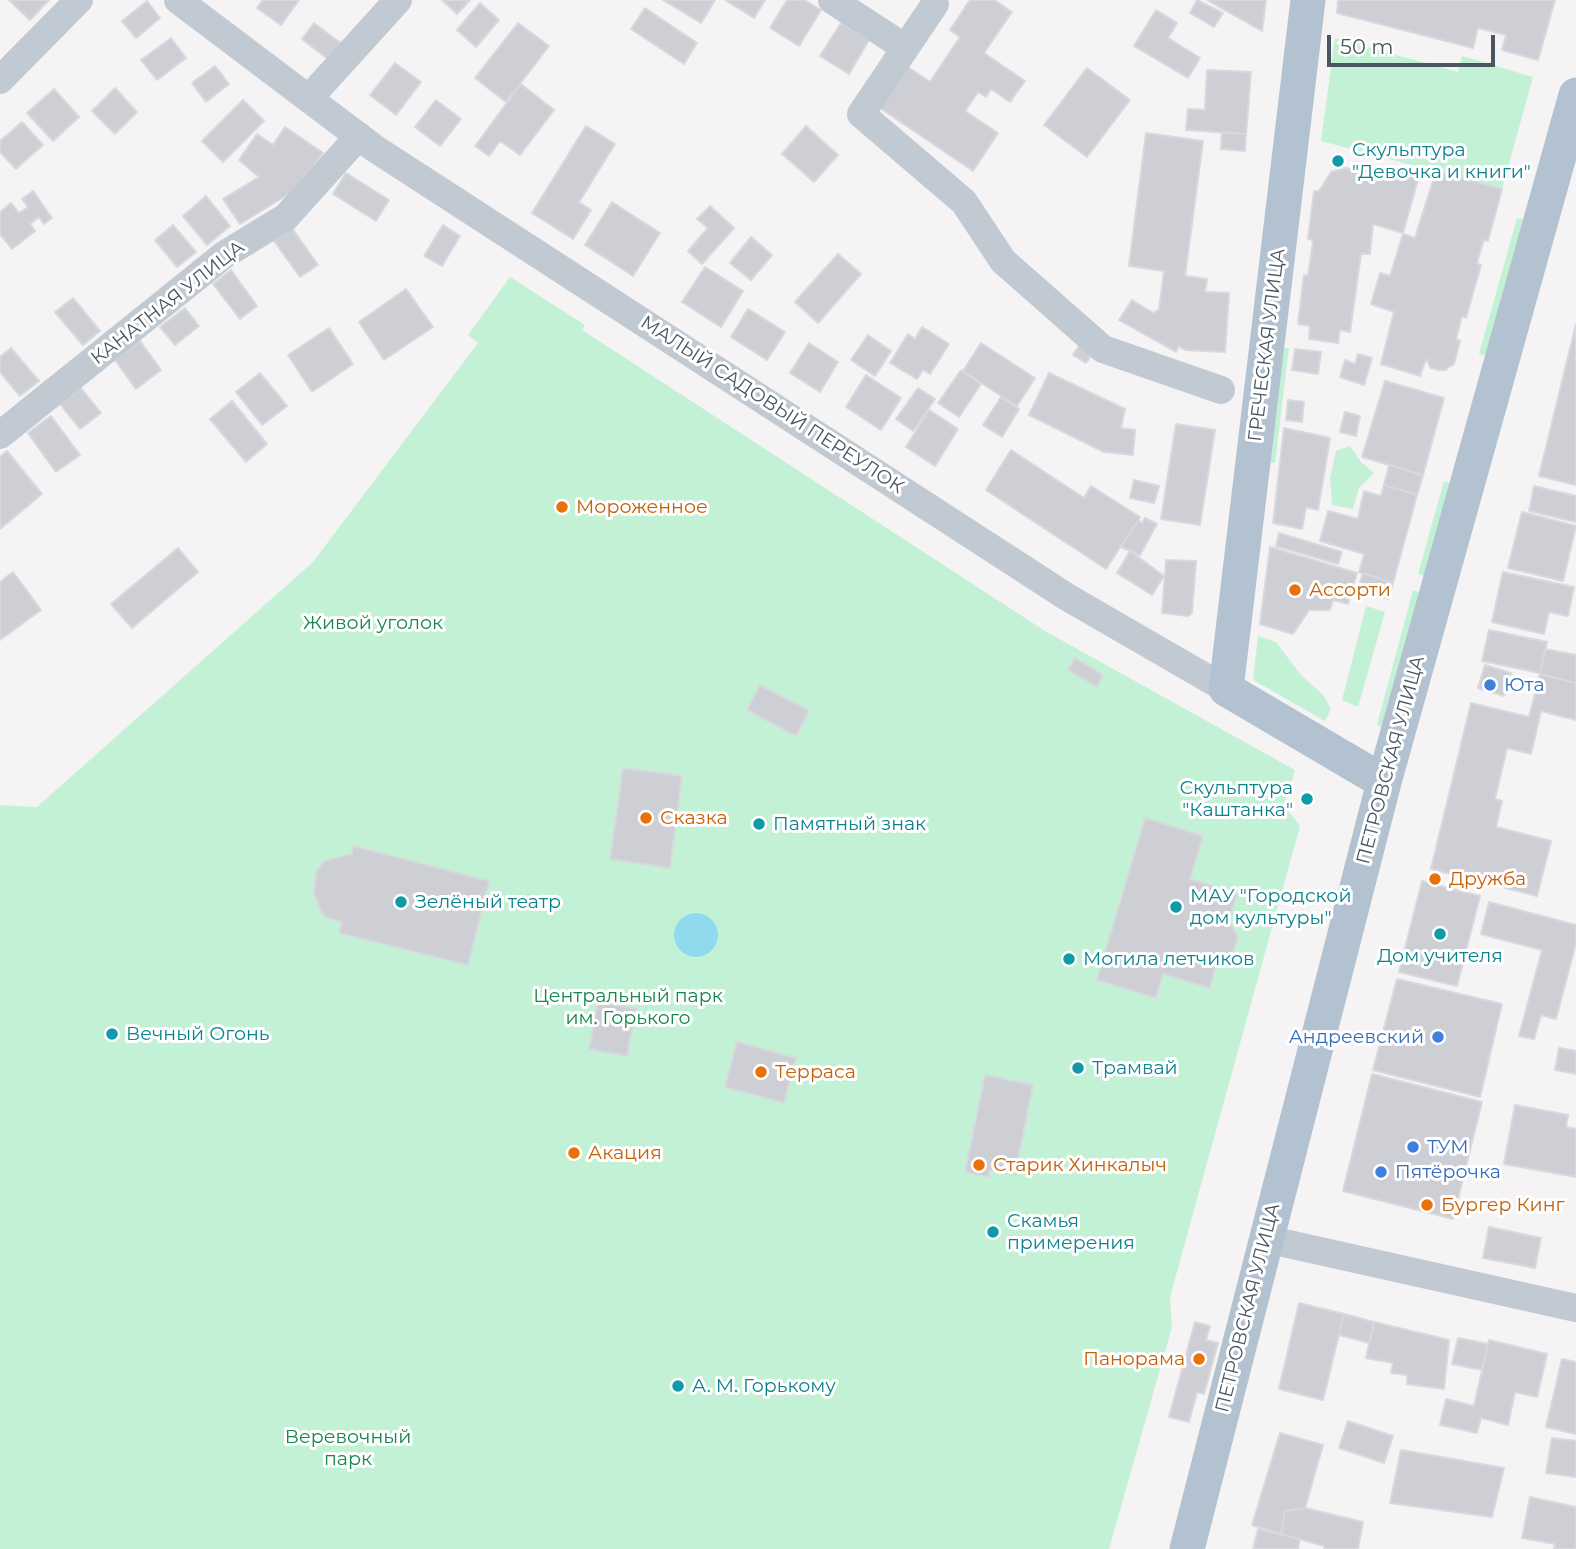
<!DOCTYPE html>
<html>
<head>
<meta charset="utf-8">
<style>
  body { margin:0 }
  #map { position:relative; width:1576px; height:1549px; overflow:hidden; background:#f5f3f3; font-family:Montserrat,sans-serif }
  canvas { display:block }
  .scale { position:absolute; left:1327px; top:35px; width:168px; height:32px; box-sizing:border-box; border:4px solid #4a5661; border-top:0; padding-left:9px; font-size:21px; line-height:24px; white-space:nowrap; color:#4a5661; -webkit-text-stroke:5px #fff; paint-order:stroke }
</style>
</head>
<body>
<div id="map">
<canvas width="1576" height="1549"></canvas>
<div class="scale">50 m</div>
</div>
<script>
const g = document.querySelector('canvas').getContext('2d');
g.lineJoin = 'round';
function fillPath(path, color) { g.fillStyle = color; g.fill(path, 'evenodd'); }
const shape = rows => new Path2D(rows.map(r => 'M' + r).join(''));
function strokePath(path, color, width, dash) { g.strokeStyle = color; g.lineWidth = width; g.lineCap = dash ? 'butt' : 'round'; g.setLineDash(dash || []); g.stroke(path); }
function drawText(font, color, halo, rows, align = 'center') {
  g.font = font + ' Montserrat,sans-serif'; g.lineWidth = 6; g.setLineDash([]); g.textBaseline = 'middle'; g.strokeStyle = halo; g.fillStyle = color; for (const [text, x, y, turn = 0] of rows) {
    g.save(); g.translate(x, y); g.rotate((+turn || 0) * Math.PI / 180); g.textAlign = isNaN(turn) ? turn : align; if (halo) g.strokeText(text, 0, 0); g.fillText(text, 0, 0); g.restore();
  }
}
const green = shape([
  [1335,38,1458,72,1462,56,1533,77,1502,189,1321,141],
  [1517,218,1528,221,1491,357,1479,354],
  [510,277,585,325,582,330,1045,631,1295,770,1286,799,1289,812,1300,826,1170,1297,1172,1327,1109,1549,0,1549,0,805,37,807,313,562,478,343,468,335],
  [1284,348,1289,348,1275,463,1270,462],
  [1350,446,1361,462,1374,473,1359,488,1353,509,1332,505,1330,478,1336,451],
  [1444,481,1456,485,1430,577,1418,574],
  [1413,590,1425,594,1388,729,1377,725],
  [1366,606,1385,612,1358,707,1342,700],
  [1258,636,1276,642,1300,674,1324,696,1331,709,1325,721,1253,680]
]);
const water = shape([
  '674 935a22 22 0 1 1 44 0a22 22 0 1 1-44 0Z'
]);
const building = shape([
  [9,0,49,0,30,20,9,0],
  [263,0,299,0,281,25,257,8,263,0],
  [442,0,470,0,457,14,442,0],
  [663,0,715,0,701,23,663,0],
  [725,0,765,0,754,18,725,0],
  [787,0,804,0,821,10,799,46,770,28,787,0],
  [970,0,994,0,1012,12,984,53,1025,81,1010,102,991,89,986,97,978,92,965,111,998,133,973,171,877,106,905,65,930,82,960,37,950,30,970,0],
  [1197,0,1223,13,1214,27,1190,13,1197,0],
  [1207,0,1266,0,1262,31,1207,0],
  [1338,0,1555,0,1538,60,1502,50,1506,35,1478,28,1473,48,1337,13,1338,0],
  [147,1,160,18,136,38,122,21,147,1],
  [480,3,499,20,476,47,457,30,480,3],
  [645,8,697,43,684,64,631,29,645,8],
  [1156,10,1177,23,1168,38,1200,58,1188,78,1134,46,1156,10],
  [314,23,342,44,329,60,302,39,314,23],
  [518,23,549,46,506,102,475,78,518,23],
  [841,23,869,40,849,74,820,56,841,23],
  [171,38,186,58,157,80,141,60,171,38],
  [395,63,421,82,396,115,370,95,395,63],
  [215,66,229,84,206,102,192,83,215,66],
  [1087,68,1130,100,1087,157,1044,125,1087,68],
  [1207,70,1251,72,1246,134,1186,130,1188,109,1205,110,1207,70],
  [521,84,554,110,520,155,500,141,489,156,475,146,521,84],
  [115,88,137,112,115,134,92,111,115,88],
  [54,89,79,117,53,141,27,113,54,89],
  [243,100,264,121,223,162,202,141,243,100],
  [436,100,461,119,440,146,415,127,436,100],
  [22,122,43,145,16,169,0,152,0,141,22,122],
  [586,126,615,144,579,202,591,210,573,239,532,213,586,126],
  [806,126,838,155,814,182,782,154,806,126],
  [285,127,323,153,292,192,240,224,223,199,259,177,239,160,257,134,273,145,285,127],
  [1222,132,1246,134,1245,151,1221,149,1222,132],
  [1146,133,1203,141,1185,276,1207,279,1205,292,1229,293,1225,352,1185,350,1179,346,1176,352,1119,320,1132,300,1153,313,1159,310,1164,271,1129,266,1146,133],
  [1354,164,1398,176,1400,170,1419,176,1403,233,1373,224,1370,254,1361,254,1350,332,1340,330,1338,343,1309,339,1310,326,1298,324,1304,275,1308,276,1312,249,1313,240,1308,239,1314,191,1319,191,1331,172,1344,168,1353,169,1354,164],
  [1436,171,1502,189,1488,241,1484,240,1480,252,1477,264,1481,265,1466,318,1462,316,1456,339,1460,341,1454,364,1445,370,1438,370,1431,368,1426,359,1420,376,1381,364,1394,312,1371,304,1380,273,1390,276,1403,234,1415,238,1436,171],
  [346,173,389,200,376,221,333,194,346,173],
  [33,191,52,218,44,224,39,217,30,224,35,231,12,249,0,234,0,212,11,203,19,213,28,207,22,199,33,191],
  [206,196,230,226,207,245,183,216,206,196],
  [612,202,660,233,633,276,585,245,612,202],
  [710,206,734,228,702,264,688,251,708,228,697,219,710,206],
  [173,225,196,252,177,267,155,240,173,225],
  [443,225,460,236,442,266,424,256,443,225],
  [292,228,318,265,300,277,274,241,292,228],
  [751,237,772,255,751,280,730,263,751,237],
  [838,254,861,274,818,323,795,302,838,254],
  [705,267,743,291,721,327,682,302,705,267],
  [231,270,257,306,240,319,213,284,231,270],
  [406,289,433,327,384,360,359,322,406,289],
  [73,298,100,331,83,345,55,312,73,298],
  [185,308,199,326,175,345,160,327,185,308],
  [748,309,785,332,767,360,731,337,748,309],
  [1576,324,1576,485,1539,476,1576,324],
  [922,327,949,344,930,374,923,370,917,379,890,363,908,334,915,339,922,327],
  [329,328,353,364,312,392,288,355,329,328],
  [868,335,891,351,875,376,851,360,868,335],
  [140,341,161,370,136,389,115,360,140,341],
  [1082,341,1095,350,1086,363,1073,355,1082,341],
  [809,343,838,362,820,392,790,373,809,343],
  [981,343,1035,378,1017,406,963,371,981,343],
  [11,348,39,381,20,396,0,372,0,357,11,348],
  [1295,349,1321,352,1318,374,1292,370,1295,349],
  [1358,354,1372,358,1364,385,1340,377,1345,360,1355,364,1358,354],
  [961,370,981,384,959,417,938,403,961,370],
  [260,373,287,406,262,425,236,392,260,373],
  [1049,373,1125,409,1121,428,1135,430,1133,455,1104,452,1029,415,1049,373],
  [866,375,901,398,881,430,846,407,866,375],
  [1385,381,1444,398,1423,475,1362,457,1385,381],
  [81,388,101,413,80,429,60,404,81,388],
  [918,388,935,399,913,431,896,419,918,388],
  [1001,397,1019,409,1002,437,983,425,1001,397],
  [1288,400,1304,402,1302,422,1286,420,1288,400],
  [232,401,267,444,246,462,210,419,232,401],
  [929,410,958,429,935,466,906,447,929,410],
  [1345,412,1360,416,1356,436,1340,432,1345,412],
  [51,416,80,455,56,472,28,433,51,416],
  [1176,424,1215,430,1200,525,1161,519,1176,424],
  [1284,428,1330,438,1318,510,1306,507,1302,529,1273,523,1284,428],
  [1011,450,1084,498,1091,486,1140,517,1106,569,986,490,1011,450],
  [7,451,42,494,0,529,0,457,7,451],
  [1389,465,1423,475,1417,495,1384,485,1389,465],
  [1134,480,1159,486,1154,503,1130,498,1134,480],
  [1384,485,1417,495,1393,583,1359,572,1364,554,1320,541,1328,511,1358,519,1364,491,1381,496,1384,485],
  [1534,486,1576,496,1576,522,1529,511,1534,486],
  [1522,512,1576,526,1563,581,1508,568,1522,512],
  [1145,518,1157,524,1140,555,1121,547,1138,520,1142,523,1145,518],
  [1279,533,1342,552,1338,564,1276,546,1279,533],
  [1270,547,1357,573,1348,604,1333,600,1330,610,1309,610,1293,634,1260,624,1270,547],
  [178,548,198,572,132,628,111,604,178,548],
  [1130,551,1164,576,1152,595,1117,573,1130,551],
  [1166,560,1196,561,1192,613,1188,616,1162,613,1166,560],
  [13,572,41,610,0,640,0,582,13,572],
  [1503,572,1574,587,1568,616,1549,612,1544,634,1492,622,1503,572],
  [1363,573,1393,583,1388,599,1358,589,1363,573],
  [1489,630,1547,642,1540,673,1482,661,1489,630],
  [1545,649,1576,655,1576,683,1540,674,1545,649],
  [1075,658,1103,675,1097,687,1068,670,1075,658],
  [1485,665,1511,673,1504,696,1478,688,1485,665],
  [1540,674,1576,683,1576,720,1541,711,1531,754,1507,748,1495,799,1502,801,1496,827,1551,841,1537,896,1431,869,1471,703,1529,717,1540,674],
  [760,685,809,711,796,736,747,710,760,685],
  [623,768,682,776,670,868,610,859,623,768],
  [1145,818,1203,836,1190,879,1237,894,1229,920,1238,938,1231,958,1216,965,1210,988,1163,974,1156,998,1097,980,1145,818],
  [353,846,489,881,468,965,339,933,342,922,328,918,321,912,314,892,316,872,324,861,352,854,353,846],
  [1422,881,1480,896,1457,986,1399,972,1422,881],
  [1489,902,1576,925,1576,943,1556,1019,1541,1015,1534,1039,1519,1036,1542,950,1481,934,1489,902],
  [1397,979,1502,1004,1480,1097,1373,1070,1397,979],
  [598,1001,636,1009,627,1056,589,1049,598,1001],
  [737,1042,796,1058,784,1103,725,1087,737,1042],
  [1559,1048,1576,1051,1576,1074,1555,1070,1559,1048],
  [1372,1074,1482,1102,1453,1219,1343,1191,1372,1074],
  [985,1075,1033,1085,1015,1175,990,1170,988,1177,965,1172,985,1075],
  [1515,1105,1568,1115,1566,1127,1576,1129,1576,1177,1504,1164,1515,1105],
  [1489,1227,1541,1238,1535,1268,1483,1258,1489,1227],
  [1299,1303,1344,1314,1323,1400,1279,1389,1299,1303],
  [1344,1314,1374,1322,1369,1343,1339,1335,1344,1314],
  [1195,1322,1210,1326,1206,1340,1218,1343,1204,1394,1197,1392,1189,1422,1169,1417,1195,1322],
  [1374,1322,1449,1340,1444,1389,1407,1384,1407,1375,1391,1373,1393,1363,1366,1358,1374,1322],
  [1458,1338,1488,1344,1482,1370,1452,1364,1458,1338],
  [1489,1340,1547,1354,1537,1397,1515,1392,1508,1425,1481,1418,1477,1433,1440,1425,1446,1399,1474,1406,1489,1340],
  [1562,1359,1576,1362,1576,1434,1546,1427,1562,1359],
  [1348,1421,1393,1436,1384,1463,1339,1448,1348,1421],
  [1280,1433,1323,1445,1305,1508,1285,1511,1281,1534,1252,1525,1280,1433],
  [1552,1438,1576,1441,1576,1477,1546,1473,1552,1438],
  [1401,1450,1504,1468,1492,1517,1390,1503,1401,1450],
  [1530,1497,1576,1507,1576,1549,1554,1549,1555,1544,1522,1538,1530,1497],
  [1305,1508,1363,1522,1358,1549,1324,1549,1324,1546,1281,1534,1285,1511,1305,1508],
  [1258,1529,1300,1539,1298,1549,1253,1549,1258,1529]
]);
const minor = shape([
  [178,0,374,148,1067,597,1226,689],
  [832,0,904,47],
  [935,4,861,114,964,202,1003,261,1103,349,1221,390],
  [0,80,79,0],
  [310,97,398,0],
  [0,435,224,255,286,217,359,136],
  [1266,1239,1576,1308]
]);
const major = shape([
  [1308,0,1226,689,1384,782],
  [1187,1549,1384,782,1576,95]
]);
const markers = [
  [1338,161,7,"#0f9aa8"],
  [562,507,7,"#e8710a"],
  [1295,590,7,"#e8710a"],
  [1490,685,7,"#3f7fe0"],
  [1307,799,7,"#0f9aa8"],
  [646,818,7,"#e8710a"],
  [759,824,7,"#0f9aa8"],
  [1435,879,7,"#e8710a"],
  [401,902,7,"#0f9aa8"],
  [1176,907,7,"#0f9aa8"],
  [1440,934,7,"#0f9aa8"],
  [1069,959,7,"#0f9aa8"],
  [112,1034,7,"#0f9aa8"],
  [1438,1037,7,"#3f7fe0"],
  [1078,1068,7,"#0f9aa8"],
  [761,1072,7,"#e8710a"],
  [1413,1147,7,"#3f7fe0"],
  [574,1153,7,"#e8710a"],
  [979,1165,7,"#e8710a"],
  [1381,1172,7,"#3f7fe0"],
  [1427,1205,7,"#e8710a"],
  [993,1232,7,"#0f9aa8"],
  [1199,1359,7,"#e8710a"],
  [678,1386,7,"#0f9aa8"]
];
const cultureNames = [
  ["Скульптура",1352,150],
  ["\"Девочка и книги\"",1352,172],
  ["Скульптура",1293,788,"right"],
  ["\"Каштанка\"",1293,810,"right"],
  ["Памятный знак",773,824],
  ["МАУ \"Городской",1190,896],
  ["дом культуры\"",1190,918],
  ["Зелёный театр",415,902],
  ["Дом учителя",1440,956,"center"],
  ["Могила летчиков",1083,959],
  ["Вечный Огонь",126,1034],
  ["Трамвай",1092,1068],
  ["Скамья",1007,1221],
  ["примерения",1007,1243],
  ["А. М. Горькому",692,1386]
];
const streetNames = [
  ["КАНАТНАЯ УЛИЦА",168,303,-38],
  ["ГРЕЧЕСКАЯ УЛИЦА",1267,345,-83],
  ["МАЛЫЙ САДОВЫЙ ПЕРЕУЛОК",772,405,33],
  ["ПЕТРОВСКАЯ УЛИЦА",1391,760,-75],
  ["ПЕТРОВСКАЯ УЛИЦА",1248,1308,-76]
];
const foodNames = [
  ["Мороженное",576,507],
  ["Ассорти",1309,590],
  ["Сказка",660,818],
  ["Дружба",1449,879],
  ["Терраса",775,1072],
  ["Акация",588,1153],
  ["Старик Хинкалыч",993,1165],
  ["Бургер Кинг",1441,1205],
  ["Панорама",1185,1359,"right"]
];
const parkNames = [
  ["Живой уголок",373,623],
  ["Центральный парк",628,996],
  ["им. Горького",628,1018],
  ["Веревочный",348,1437],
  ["парк",348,1459]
];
const shopNames = [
  ["Юта",1504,685],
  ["Андреевский",1424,1037,"right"],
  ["ТУМ",1427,1147],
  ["Пятёрочка",1395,1172]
];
fillPath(green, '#c3f1d5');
fillPath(water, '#90daee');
fillPath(building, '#cdcfd5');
strokePath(building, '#d7d9de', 2);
strokePath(minor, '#c1cad2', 28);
strokePath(major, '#b3c2d1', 35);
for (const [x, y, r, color] of markers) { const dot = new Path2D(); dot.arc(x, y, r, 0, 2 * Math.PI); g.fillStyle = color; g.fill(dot); strokePath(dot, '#fff', 2.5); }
drawText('19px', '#0d838f', '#fff', cultureNames, 'left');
drawText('19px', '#4a5661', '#fff', streetNames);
drawText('19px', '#c56008', '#fff', foodNames, 'left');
drawText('19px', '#17864f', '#fff', parkNames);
drawText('19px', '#366cbe', '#fff', shopNames, 'left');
</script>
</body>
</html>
